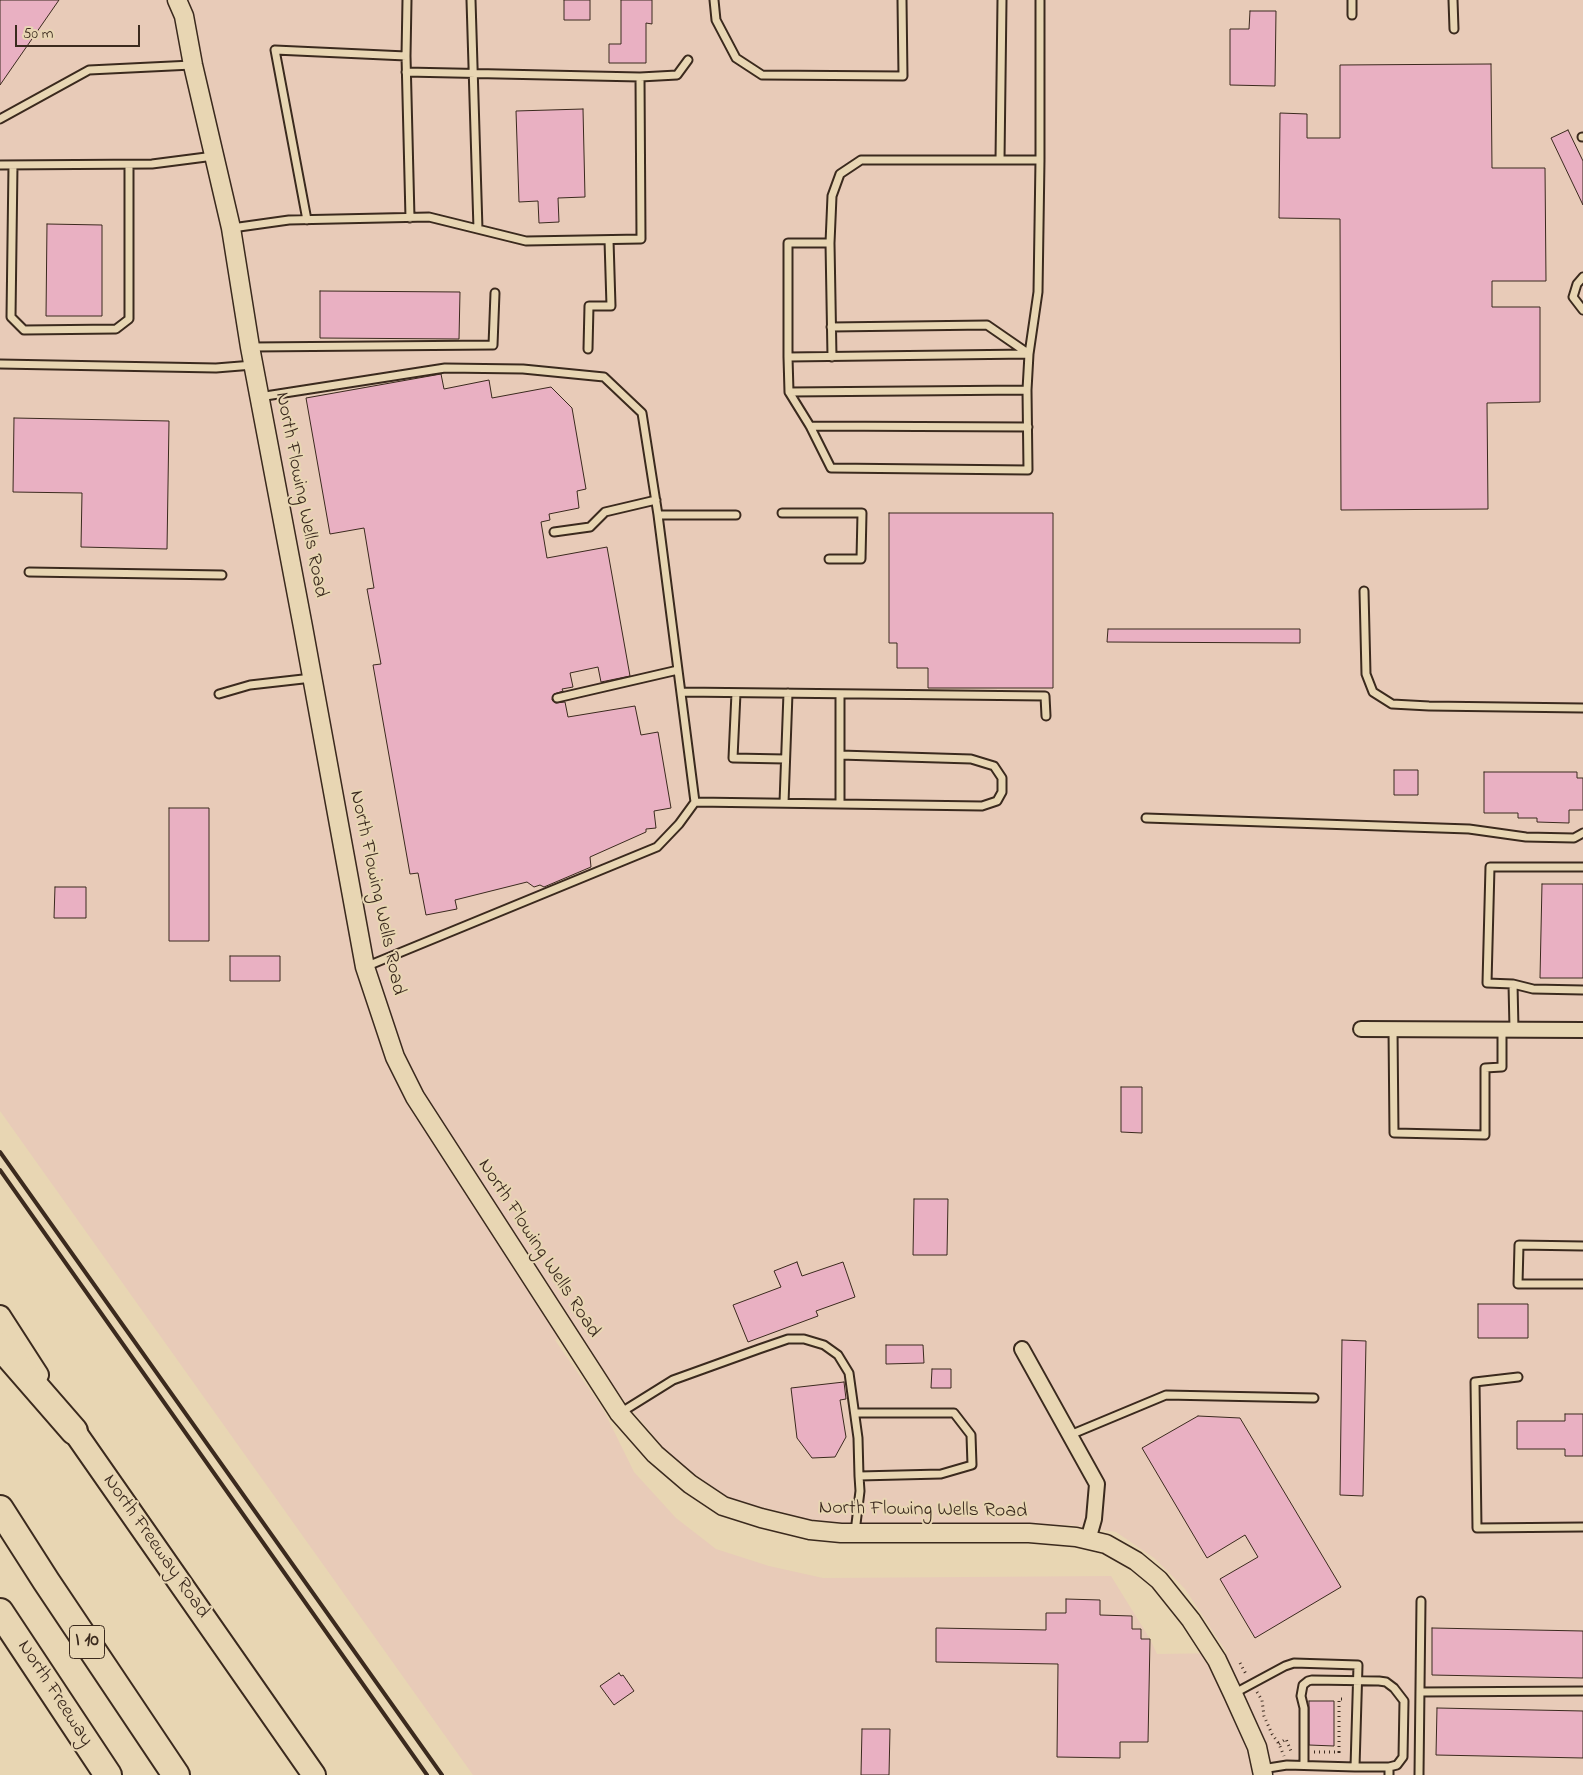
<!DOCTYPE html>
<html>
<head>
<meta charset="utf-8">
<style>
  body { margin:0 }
  #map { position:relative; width:1583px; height:1775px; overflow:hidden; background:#e8d6b3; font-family:"Indie Flower",sans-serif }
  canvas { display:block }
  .scale { position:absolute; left:15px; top:25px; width:125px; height:22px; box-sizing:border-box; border:2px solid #3b2a1e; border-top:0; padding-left:6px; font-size:15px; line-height:18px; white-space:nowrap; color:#3b2a1e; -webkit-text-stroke:4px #e8d6b3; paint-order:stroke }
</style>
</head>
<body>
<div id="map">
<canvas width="1583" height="1775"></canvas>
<div class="scale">50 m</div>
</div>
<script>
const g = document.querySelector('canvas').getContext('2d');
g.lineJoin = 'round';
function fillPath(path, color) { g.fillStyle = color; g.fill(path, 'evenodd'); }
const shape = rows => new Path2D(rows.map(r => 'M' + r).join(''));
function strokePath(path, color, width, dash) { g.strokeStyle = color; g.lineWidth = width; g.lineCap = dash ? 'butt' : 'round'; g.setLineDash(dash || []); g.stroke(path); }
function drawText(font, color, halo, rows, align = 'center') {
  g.font = font + ' "Indie Flower",sans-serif'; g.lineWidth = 4; g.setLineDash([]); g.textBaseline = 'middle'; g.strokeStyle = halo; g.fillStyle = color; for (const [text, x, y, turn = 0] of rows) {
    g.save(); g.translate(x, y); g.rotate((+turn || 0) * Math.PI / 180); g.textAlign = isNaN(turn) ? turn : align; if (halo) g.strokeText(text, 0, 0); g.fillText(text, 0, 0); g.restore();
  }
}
const built = shape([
  [0,0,1583,0,1583,1775,473,1775,0,1111],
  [574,1328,612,1386,672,1458,730,1499,828,1524,1070,1525,1116,1532,1154,1558,1185,1589,1227,1653,1157,1654,1150,1639,1111,1576,823,1578,769,1566,716,1549,676,1518,634,1472,603,1409,555,1340]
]);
const building = shape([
  [0,0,59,0,0,85,0,0],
  [564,0,590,0,590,20,564,20,564,0],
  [621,0,652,0,652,24,646,23,646,63,609,63,609,44,621,44,621,0],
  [1250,11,1276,11,1275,86,1230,85,1230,29,1249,29,1250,11],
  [1491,64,1492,168,1545,168,1546,281,1492,281,1492,307,1540,307,1540,402,1487,403,1488,509,1341,510,1340,219,1279,218,1280,113,1307,114,1307,138,1340,138,1340,65,1491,64],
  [583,109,585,197,558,198,559,222,539,223,538,201,519,202,516,111,583,109],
  [1568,130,1583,161,1583,205,1551,138,1568,130],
  [47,224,102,225,102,316,46,316,47,224],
  [320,291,460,292,459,339,320,338,320,291],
  [441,374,444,389,489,380,492,398,551,387,572,408,586,489,577,491,579,508,549,514,550,520,541,522,547,558,607,547,630,676,601,682,598,667,570,673,573,687,562,689,563,691,554,694,552,700,556,703,565,702,568,717,635,706,641,735,658,732,671,808,654,811,656,828,646,829,646,832,590,857,591,867,544,887,540,885,534,887,527,882,455,900,457,909,426,915,418,873,410,874,373,665,381,664,367,589,374,588,364,528,330,534,306,398,441,374],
  [14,418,169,421,167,549,81,547,82,493,13,492,14,418],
  [889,513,1053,513,1053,688,928,688,928,668,897,668,897,643,889,643,889,513],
  [1108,629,1300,629,1300,643,1107,642,1108,629],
  [1394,770,1418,770,1418,795,1394,795,1394,770],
  [1484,772,1577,772,1577,778,1583,778,1583,810,1569,810,1569,823,1537,822,1537,818,1518,818,1518,813,1484,813,1484,772],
  [169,808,209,808,209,941,169,941,169,808],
  [1542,884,1583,884,1583,978,1540,978,1542,884],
  [55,887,86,887,86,918,54,918,55,887],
  [230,956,280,956,280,981,230,981,230,956],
  [1121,1087,1142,1087,1142,1133,1121,1132,1121,1087],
  [914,1199,948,1199,947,1255,913,1255,914,1199],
  [797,1262,802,1276,843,1262,855,1297,816,1311,818,1316,748,1342,733,1305,781,1287,774,1271,797,1262],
  [1478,1304,1528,1304,1528,1338,1478,1338,1478,1304],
  [1342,1340,1366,1341,1363,1496,1340,1495,1342,1340],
  [886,1345,923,1345,924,1363,886,1364,886,1345],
  [932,1369,951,1369,951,1388,931,1388,932,1369],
  [844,1382,846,1399,840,1400,846,1437,835,1457,812,1458,797,1438,791,1388,844,1382],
  [1565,1414,1583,1414,1583,1456,1565,1456,1565,1449,1517,1449,1517,1421,1565,1421,1565,1414],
  [1198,1416,1240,1418,1341,1587,1255,1638,1220,1579,1258,1557,1245,1535,1207,1558,1142,1448,1198,1416],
  [1066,1599,1100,1600,1100,1615,1132,1616,1132,1629,1141,1629,1141,1639,1150,1639,1148,1742,1120,1742,1120,1758,1057,1757,1058,1664,936,1662,936,1628,1046,1630,1046,1613,1066,1613,1066,1599],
  [1432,1628,1583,1631,1583,1678,1432,1675,1432,1628],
  [619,1673,621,1676,623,1675,634,1691,614,1705,600,1686,619,1673],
  [1309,1701,1334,1701,1334,1746,1309,1745,1309,1701],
  [1437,1708,1583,1711,1583,1758,1436,1755,1437,1708],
  [862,1729,890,1729,889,1775,861,1775,862,1729]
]);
const path = shape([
  [1240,1663,1247,1676],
  [1257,1692,1262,1700,1264,1716,1272,1734,1279,1744,1284,1756],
  [1279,1744,1286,1739,1291,1751],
  [1314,1752,1339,1752,1339,1756],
  [1339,1752,1339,1699,1346,1699]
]);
const service = shape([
  [471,0,478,229],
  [714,0,716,20,736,58,762,75,903,76,902,0],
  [1453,0,1454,29],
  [1352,15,1352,0],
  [406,56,410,218],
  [406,72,640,77],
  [0,119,89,70,192,65],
  [1582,137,1583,137],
  [1000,160,1002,0],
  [1040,160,861,160,840,174,832,196,830,243,788,243,788,357,1029,354,1038,292,1040,160,1040,0],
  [0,165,152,164,214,156],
  [13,165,11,317,24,330,116,329,129,319,129,165],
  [307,220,275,50,406,56,407,0],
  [232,228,289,220,429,217,526,241,641,239,640,77,677,75,688,60],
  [830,243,832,357],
  [1583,277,1577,284,1573,297,1583,310],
  [252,347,493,345,495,293],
  [588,349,589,306,611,306,609,240],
  [788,357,789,392,810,426,831,468,1028,470,1027,390,1029,354,987,325,831,327],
  [0,364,216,368,253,365],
  [789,392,1027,390],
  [259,397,445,368,523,369,604,377,642,413,658,515,695,802,679,824,657,847,365,967],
  [810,426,1028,427],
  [782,513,862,513,861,559,829,559],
  [658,515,736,515],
  [554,532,590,527,605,512,656,500],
  [29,572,222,575],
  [1364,591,1366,674,1373,692,1392,704,1429,706,1583,708],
  [681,692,1045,696,1046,716],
  [736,693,733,758,785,759],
  [219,694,250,685,312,678],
  [840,694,840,804],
  [557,698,678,670],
  [695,802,982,806,997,801,1002,792,1002,778,994,766,971,759,840,755],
  [784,803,788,693],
  [1146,818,1469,829,1526,837,1574,838,1583,833],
  [1513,984,1533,989,1583,990],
  [1393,1029,1394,1133,1485,1135,1485,1068,1502,1067,1502,1029],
  [1514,1029,1513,984,1487,983,1490,867,1583,867],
  [1583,1246,1519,1245,1518,1284,1583,1284],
  [1518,1377,1475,1382,1477,1528,1583,1527],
  [620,1413,673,1380,759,1349,788,1339,804,1339,824,1345,838,1355,849,1373,858,1438,859,1476,860,1491,855,1532],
  [855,1413,954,1413,971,1435,972,1465,941,1474,859,1476],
  [1070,1435,1166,1395,1314,1398],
  [1420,1692,1583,1691],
  [1233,1694,1285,1666,1294,1663,1358,1665,1355,1767,1287,1765,1262,1769],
  [1304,1765,1304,1708,1301,1696,1303,1685,1308,1681,1312,1680,1379,1681,1386,1682,1394,1688,1404,1701,1403,1757,1397,1765,1389,1767],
  [1355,1767,1389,1767,1389,1775],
  [1419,1775,1421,1601]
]);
const minor = shape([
  [1361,1029,1583,1030],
  [1022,1349,1097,1484,1094,1519,1088,1540]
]);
const tertiary = shape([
  [177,0,184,16,193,65,231,228,250,347,303,627,365,967,395,1057,415,1097,619,1413,655,1454,690,1484,723,1506,761,1518,810,1530,841,1533,1029,1533,1076,1537,1106,1544,1136,1561,1159,1580,1191,1620,1217,1660,1233,1694,1257,1747,1263,1775]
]);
const secondary = shape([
  [0,1316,38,1375]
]);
const primary = shape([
  [74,1431,314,1775]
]);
const motorway = shape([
  [0,1346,74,1431],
  [0,1509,46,1581,176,1775],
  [0,1612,108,1775]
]);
const rail = shape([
  [0,1152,442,1775],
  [0,1170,427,1775]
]);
const shields = [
  [87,1642,35]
];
const shieldNames = [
  ["I 10",87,1642]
];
const streetNames = [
  ["North Flowing Wells Road",300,495,79],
  ["North Flowing Wells Road",376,893,78],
  ["North Flowing Wells Road",538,1249,57],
  ["North Flowing Wells Road",923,1511,1],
  ["North Freeway Road",155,1547,55],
  ["North Freeway",54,1694,57]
];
fillPath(built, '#e8cbb8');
fillPath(building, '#e9b0c2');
strokePath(building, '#3b2a1e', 1);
strokePath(service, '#3b2a1e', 11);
strokePath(minor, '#3b2a1e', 18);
strokePath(tertiary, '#3b2a1e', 21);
strokePath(secondary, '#3b2a1e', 24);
strokePath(primary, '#3b2a1e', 26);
strokePath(motorway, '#3b2a1e', 30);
strokePath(path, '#3b2a1e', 3, [1, 4]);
strokePath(service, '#e8d6b3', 7);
strokePath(minor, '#e8d6b3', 14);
strokePath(tertiary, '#e8d6b3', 18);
strokePath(secondary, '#e8d6b3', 20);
strokePath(primary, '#e8d6b3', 22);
strokePath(motorway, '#e8d6b3', 26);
strokePath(rail, '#3b2a1e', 4);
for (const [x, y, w] of shields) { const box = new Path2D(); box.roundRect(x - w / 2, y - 16.5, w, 33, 4); g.fillStyle = '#e8d6b3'; g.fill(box); strokePath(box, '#3b2a1e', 1); }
drawText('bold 19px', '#3b2a1e', null, shieldNames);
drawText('20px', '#3b2a1e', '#e8d6b3', streetNames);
</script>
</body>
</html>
